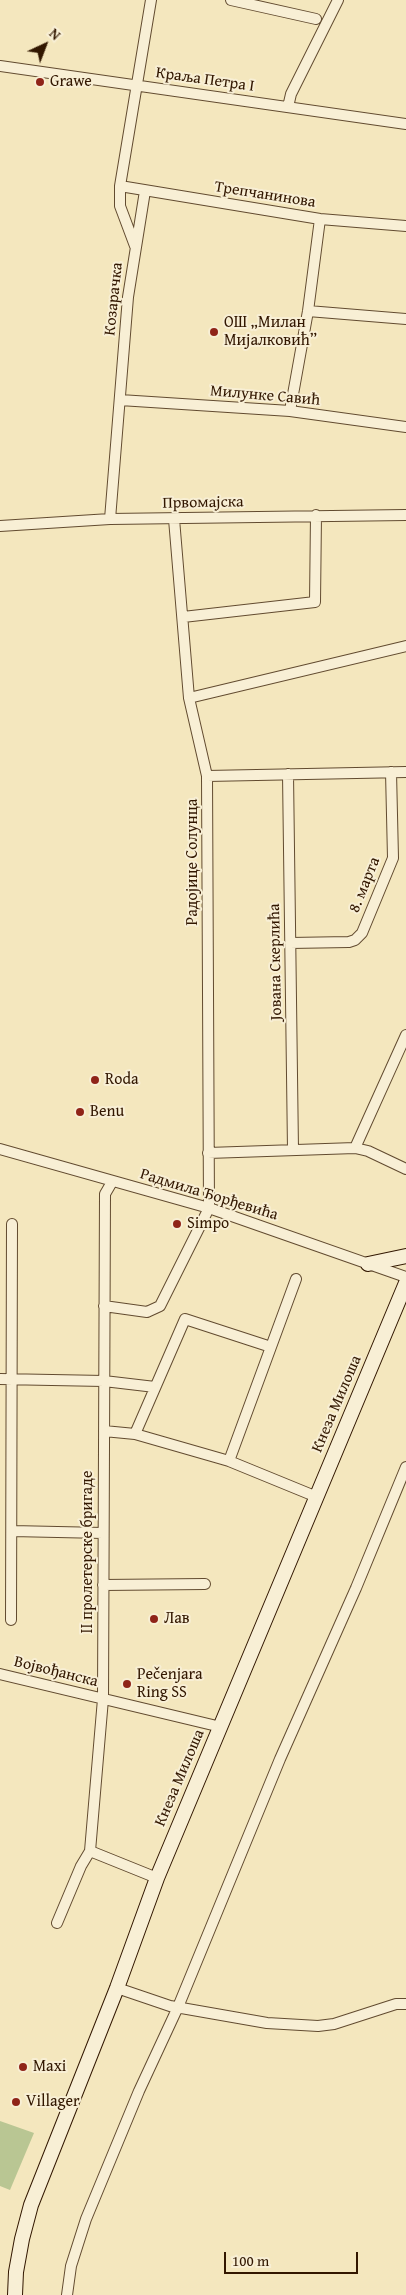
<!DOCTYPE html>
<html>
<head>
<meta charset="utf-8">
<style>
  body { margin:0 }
  #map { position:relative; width:406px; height:2295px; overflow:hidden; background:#f4e7be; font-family:"Gentium Book Plus",serif }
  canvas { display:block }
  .north { position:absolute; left:20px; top:20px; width:50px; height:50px; -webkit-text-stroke:4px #f8efd5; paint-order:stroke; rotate:43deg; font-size:14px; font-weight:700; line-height:20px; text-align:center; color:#321700 }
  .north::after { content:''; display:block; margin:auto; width:18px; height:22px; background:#321700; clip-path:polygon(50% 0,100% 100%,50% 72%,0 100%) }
  .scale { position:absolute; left:224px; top:2252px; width:134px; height:22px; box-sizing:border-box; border:2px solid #321700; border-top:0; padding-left:6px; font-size:15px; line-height:18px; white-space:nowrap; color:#321700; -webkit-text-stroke:4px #f8efd5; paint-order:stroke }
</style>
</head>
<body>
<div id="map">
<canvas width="406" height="2295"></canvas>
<div class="north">N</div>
<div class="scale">100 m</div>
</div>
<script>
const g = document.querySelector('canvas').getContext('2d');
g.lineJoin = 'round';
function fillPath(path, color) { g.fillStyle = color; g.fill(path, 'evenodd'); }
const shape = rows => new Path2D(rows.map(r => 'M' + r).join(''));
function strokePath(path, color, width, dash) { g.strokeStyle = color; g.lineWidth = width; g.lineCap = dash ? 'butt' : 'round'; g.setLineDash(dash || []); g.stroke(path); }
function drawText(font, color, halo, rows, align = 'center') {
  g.font = font + ' "Gentium Book Plus",serif'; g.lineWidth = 4; g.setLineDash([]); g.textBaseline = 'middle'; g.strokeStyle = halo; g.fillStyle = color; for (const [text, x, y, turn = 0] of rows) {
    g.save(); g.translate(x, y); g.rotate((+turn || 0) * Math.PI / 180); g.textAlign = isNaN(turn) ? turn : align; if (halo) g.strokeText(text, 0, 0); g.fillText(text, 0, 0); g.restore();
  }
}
const green = shape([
  [0,2121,34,2133,10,2190,0,2186]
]);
const minor = shape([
  [231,0,316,19],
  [0,66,406,124],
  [288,107,291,94,338,0],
  [120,186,320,219,406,226],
  [135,246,120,206,120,186,151,0],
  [308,311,406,319],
  [120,400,290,411,406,427],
  [290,411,308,311,320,219],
  [110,519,128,297,145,191],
  [0,526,110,519,406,515],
  [183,617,315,602,316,515],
  [189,698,406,646],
  [288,774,293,1150],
  [207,776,406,772],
  [290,943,349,942,355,940,362,933,393,858,391,772],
  [355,1148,406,1035],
  [0,1149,209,1208,406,1277],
  [208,1153,355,1148,368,1151,406,1169],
  [112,1182,105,1194,103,1699,90,1851,157,1878],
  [104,1306,147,1312,160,1306,209,1208,207,776,189,698,174,519],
  [0,1379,104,1381,155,1387],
  [104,1431,135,1434,229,1461,317,1497],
  [135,1434,185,1319,271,1347],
  [229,1461,296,1279],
  [12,1531,103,1533],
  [103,1585,205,1584],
  [11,1620,12,1224],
  [0,1674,221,1727],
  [57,1923,81,1866,90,1851],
  [117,1988,170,2006,267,2023,318,2026,334,2024,396,2004,406,2004],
  [67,2295,71,2266,86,2219,139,2091,178,2007,280,1759,356,1588,406,1467]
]);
const secondary = shape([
  [368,1264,406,1256],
  [15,2295,16,2272,22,2239,31,2205,117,1988,157,1878,406,1283]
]);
const markers = [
  [40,82,5,"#8f2418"],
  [214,332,5,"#8f2418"],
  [95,1080,5,"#8f2418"],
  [80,1112,5,"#8f2418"],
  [177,1224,5,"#8f2418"],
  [154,1619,5,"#8f2418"],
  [127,1684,5,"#8f2418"],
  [23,2067,5,"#8f2418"],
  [16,2102,5,"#8f2418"]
];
const streetNames = [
  ["Краља Петра I",205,80,8],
  ["Трепчанинова",265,195,9],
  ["Козарачка",114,299,-84],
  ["Милунке Савић",265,396,5],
  ["Првомајска",203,503,-1],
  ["Радојице Солунца",193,862,-90],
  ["8. марта",365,885,-68],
  ["Јована Скерлића",276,962,-91],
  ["Радмила Ђорђевића",209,1195,17],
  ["Кнеза Милоша",337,1404,-67],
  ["II пролетерске бригаде",88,1552,-90],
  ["Војвођанска",56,1672,14],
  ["Кнеза Милоша",180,1778,-67]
];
const poiNames = [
  ["Grawe",50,82],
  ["ОШ „Милан",224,323],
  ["Мијалковић”",224,341],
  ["Roda",105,1080],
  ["Benu",90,1112],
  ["Simpo",187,1224],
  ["Лав",164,1619],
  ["Pečenjara",137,1675],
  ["Ring SS",137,1693],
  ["Maxi",33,2067],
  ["Villager",26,2102]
];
fillPath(green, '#b9c693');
strokePath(minor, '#624b30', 12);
strokePath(secondary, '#321700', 16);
strokePath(minor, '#f8efd5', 10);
strokePath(secondary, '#f8efd5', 14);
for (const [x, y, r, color] of markers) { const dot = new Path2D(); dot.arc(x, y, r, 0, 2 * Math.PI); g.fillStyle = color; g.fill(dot); strokePath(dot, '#f8efd5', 2); }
drawText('16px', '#321700', '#f8efd5', streetNames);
drawText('16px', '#321700', '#f8efd5', poiNames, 'left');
</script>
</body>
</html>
